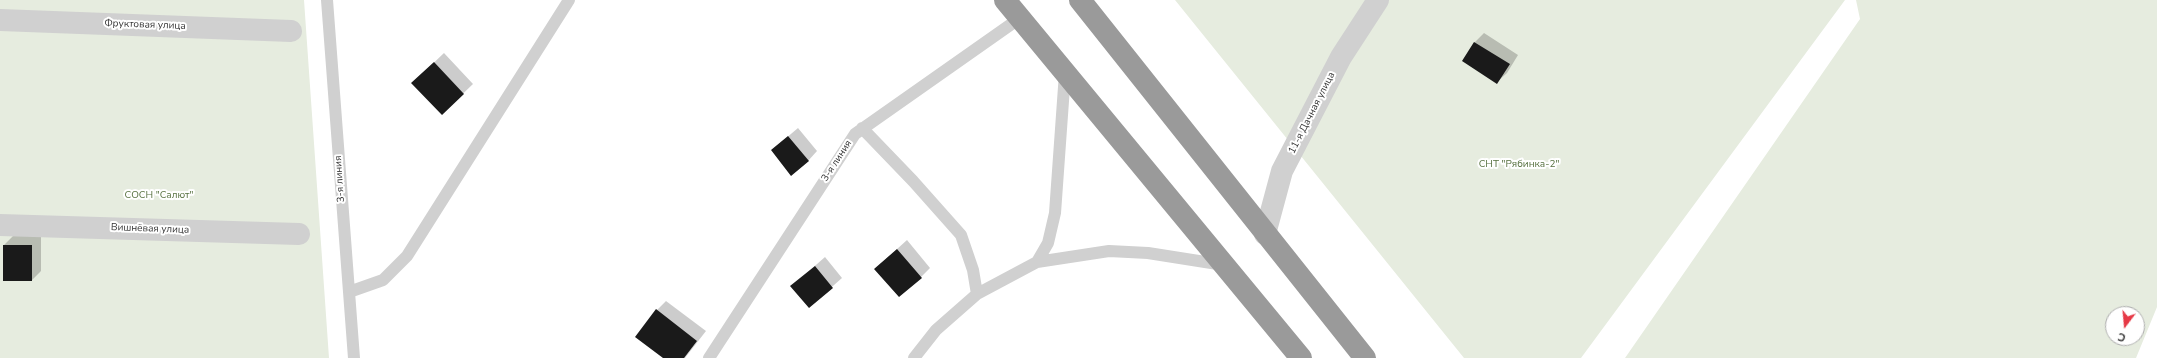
<!DOCTYPE html>
<html>
<head>
<meta charset="utf-8">
<style>
  body { margin:0 }
  #map { position:relative; width:2157px; height:358px; overflow:hidden; background:#fff; font-family:"Nunito Sans",sans-serif }
  canvas { display:block }
  .north { position:absolute; left:2105px; top:306px; width:40px; height:40px; box-sizing:border-box; background:#fff; border:1px solid #adadad; border-radius:50%; rotate:196deg; font-size:11px; font-weight:700; line-height:16px; text-align:center; color:#333 }
  .north::after { content:''; display:block; margin:auto; width:14px; height:18px; background:#e63946; clip-path:polygon(50% 0,100% 100%,50% 72%,0 100%) }
</style>
</head>
<body>
<div id="map">
<canvas width="2157" height="358"></canvas>
<div class="north">С</div>
</div>
<script>
const g = document.querySelector('canvas').getContext('2d');
g.lineJoin = 'round';
function fillPath(path, color) { g.fillStyle = color; g.fill(path, 'evenodd'); }
const shape = rows => new Path2D(rows.map(r => 'M' + r).join(''));
function strokePath(path, color, width, dash) { g.strokeStyle = color; g.lineWidth = width; g.lineCap = dash ? 'butt' : 'round'; g.setLineDash(dash || []); g.stroke(path); }
function drawText(font, color, halo, rows, align = 'center') {
  g.font = font + ' "Nunito Sans",sans-serif'; g.lineWidth = 4; g.setLineDash([]); g.textBaseline = 'middle'; g.strokeStyle = halo; g.fillStyle = color; for (const [text, x, y, turn = 0] of rows) {
    g.save(); g.translate(x, y); g.rotate((+turn || 0) * Math.PI / 180); g.textAlign = isNaN(turn) ? turn : align; if (halo) g.strokeText(text, 0, 0); g.fillText(text, 0, 0); g.restore();
  }
}
const green = shape([
  [0,0,304,0,329,358,0,358],
  [1175,0,1845,0,1581,358,1464,358],
  [1856,0,2157,0,2157,307,2136,358,1625,358,1860,19],
  [2113,314,2137,314,2137,338,2113,338]
]);
const shadow = shape([
  [1484,33,1518,55,1507,73,1497,82,1463,61,1475,42],
  [444,53,473,84,442,114,422,74],
  [798,128,817,151,808,161,772,150],
  [13,236,41,236,41,271,32,280,4,245],
  [907,240,930,268,921,277,875,269],
  [825,257,842,278,809,307,792,286],
  [666,301,706,331,685,358,664,358,657,310]
]);
const building = shape([
  [1474,42,1510,64,1497,84,1462,61],
  [434,62,464,94,442,115,411,83],
  [788,136,809,161,791,176,771,150],
  [3,245,32,245,32,281,3,281],
  [897,249,922,278,899,297,874,269],
  [815,266,833,288,809,308,790,286],
  [656,309,697,341,684,358,663,358,635,337]
]);
const lane = shape([
  [327,0,354,358],
  [862,128,913,181,961,235,973,270,977,294],
  [1037,262,1048,243,1055,213,1065,73],
  [349,292,383,280,407,256,569,0],
  [709,358,855,134,1020,18],
  [914,358,936,330,977,294,1037,262,1109,251,1148,253,1224,265]
]);
const street = shape([
  [0,20,291,31],
  [0,225,299,234],
  [1265,234,1282,171,1341,57,1378,0]
]);
const highway = shape([
  [1005,0,1301,358],
  [1080,0,1365,358]
]);
const streetNames = [
  ["Фруктовая улица",145,25,2],
  ["11-я Дачная улица",1312,113,-63],
  ["3-я линия",837,161,-57],
  ["3-я линия",340,179,-94],
  ["Вишнёвая улица",150,229,2]
];
const parkNames = [
  ["СНТ \"Рябинка-2\"",1519,165],
  ["СОСН \"Салют\"",159,196]
];
fillPath(green, '#e6ecdf');
fillPath(shadow, '#0003');
fillPath(building, '#1a1a1a');
strokePath(lane, '#d0d0d0', 12);
strokePath(street, '#d0d0d0', 22);
strokePath(highway, '#9a9a9a', 22);
drawText('10px', '#333', '#fff', streetNames);
drawText('10px', '#56703f', '#fff', parkNames);
</script>
</body>
</html>
